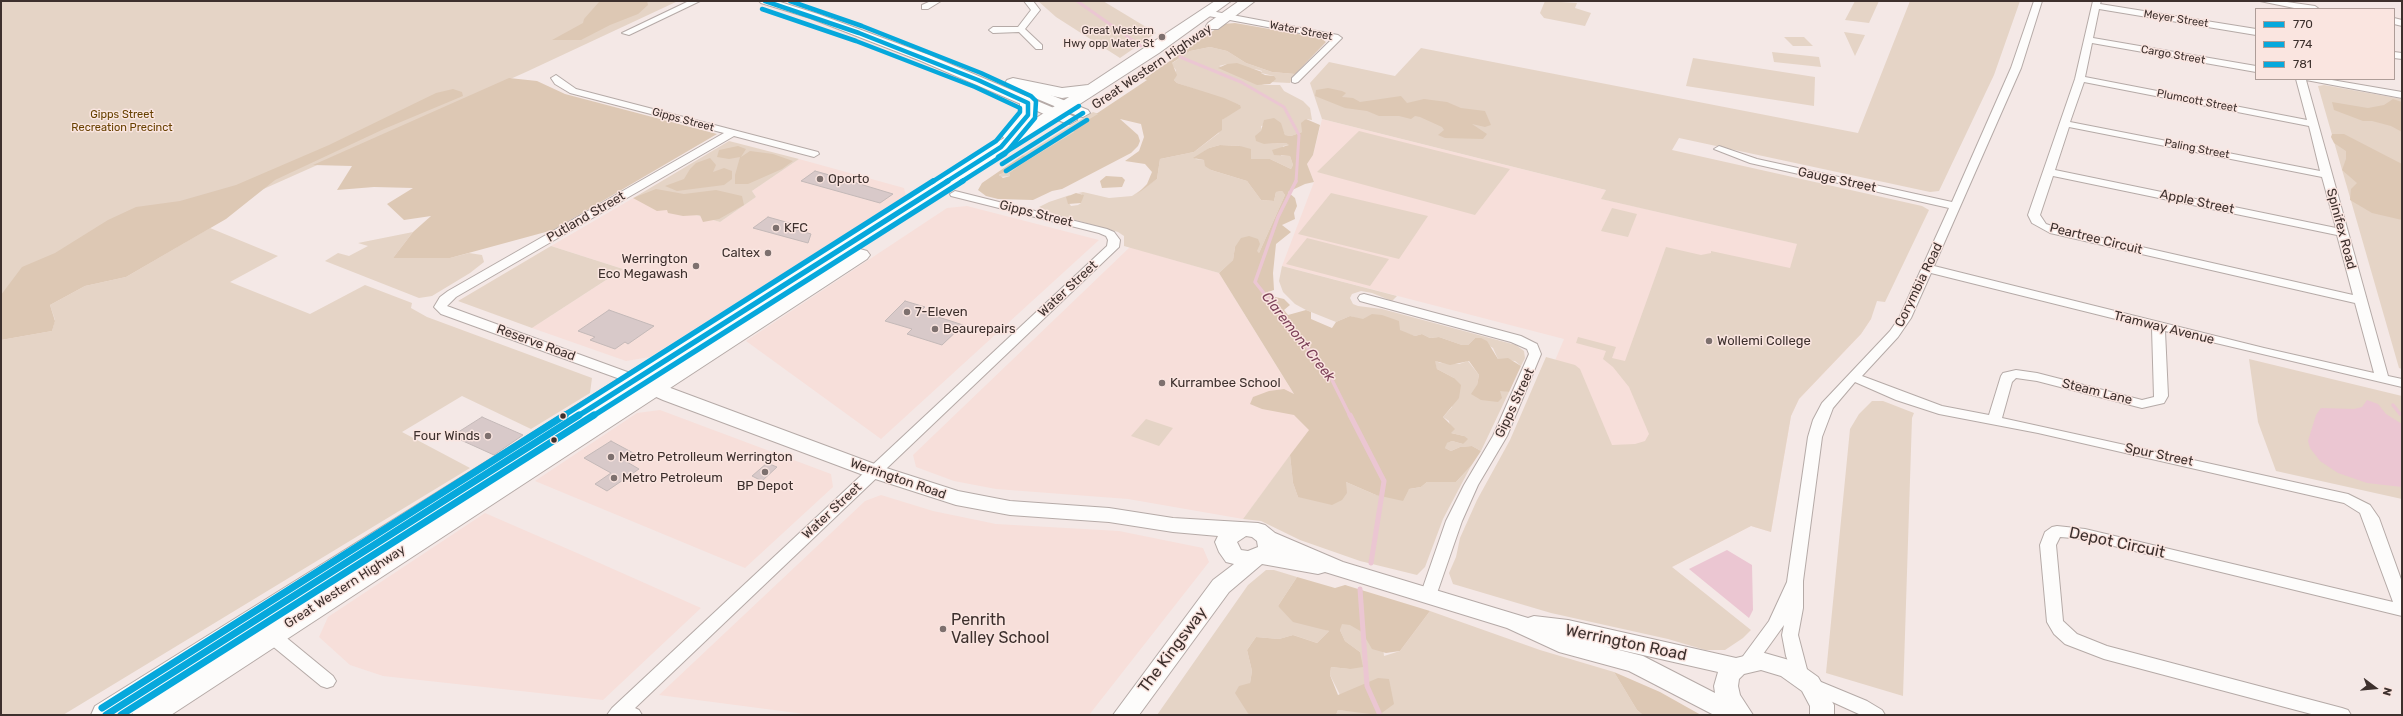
<!DOCTYPE html>
<html>
<head>
<meta charset="utf-8">
<style>
  body { margin:0 }
  #map { position:relative; width:2403px; height:716px; overflow:hidden; background:#f4e8e6; font-family:Rubik,sans-serif }
  canvas { display:block }
  .frame { position:absolute; inset:0; border:2px solid #3d302d; pointer-events:none }
  .legend { position:absolute; left:2255px; top:8px; width:140px; height:72px; box-sizing:border-box; background:#fae5e0; border:1px solid #ae9d98; margin:0; padding:5px 7px; list-style:none; font-size:12px; color:#3d302d }
  .legend li { display:flex; align-items:center; gap:8px; height:20px }
  .legend b { width:20px; border:1px solid #ae9d98 }
  .north { position:absolute; left:2355px; top:668px; width:40px; height:40px; -webkit-text-stroke:3px #fae5e0; paint-order:stroke; rotate:106deg; font-size:11px; font-weight:700; line-height:16px; text-align:center; color:#3d302d }
  .north::after { content:''; display:block; margin:auto; width:14px; height:18px; background:#3d302d; clip-path:polygon(50% 0,100% 100%,50% 72%,0 100%) }
</style>
</head>
<body>
<div id="map">
<canvas width="2403" height="716"></canvas>
<div class="frame"></div>
<ul class="legend">
<li><b style="height:5px;background:#06a8dc"></b>770</li>
<li><b style="height:5px;background:#06a8dc"></b>774</li>
<li><b style="height:5px;background:#06a8dc"></b>781</li>
</ul>
<div class="north">N</div>
</div>
<script>
const g = document.querySelector('canvas').getContext('2d');
g.lineJoin = 'round';
function fillPath(path, color) { g.fillStyle = color; g.fill(path, 'evenodd'); }
const shape = rows => new Path2D(rows.map(r => 'M' + r).join(''));
function strokePath(path, color, width, dash) { g.strokeStyle = color; g.lineWidth = width; g.lineCap = dash ? 'butt' : 'round'; g.setLineDash(dash || []); g.stroke(path); }
function drawText(font, color, halo, rows, align = 'center') {
  g.font = font + ' Rubik,sans-serif'; g.lineWidth = 3; g.setLineDash([]); g.textBaseline = 'middle'; g.strokeStyle = halo; g.fillStyle = color; for (const [text, x, y, turn = 0] of rows) {
    g.save(); g.translate(x, y); g.rotate((+turn || 0) * Math.PI / 180); g.textAlign = isNaN(turn) ? turn : align; if (halo) g.strokeText(text, 0, 0); g.fillText(text, 0, 0); g.restore();
  }
}
const built = shape([
  [1322,119,1606,190,1602,199,1881,263,1871,319,1861,334,1799,399,1791,416,1771,532,1751,526,1672,567,1521,442,1564,339,1282,266,1314,182,1307,164,1313,155],
  [799,159,904,188,906,196,650,357,626,361,532,328,623,269,551,246,635,197,720,222,756,197,752,191],
  [967,206,1099,240,881,439,746,341,947,208],
  [1130,247,1219,273,1313,425,1243,519,1128,499,996,489,954,481,916,467,913,455],
  [660,410,831,474,833,487,745,568,535,481,637,413],
  [881,495,933,511,996,524,1119,531,1203,548,1209,562,1089,715,812,715,659,695,865,501],
  [485,513,577,553,701,608,603,700,383,676,350,665,319,637,328,617]
]);
const green = shape([
  [1,1,678,1,526,72,1,306],
  [1038,1,1103,1,1156,33,1120,58,1056,17],
  [1545,1,1577,3,1575,8,1591,13,1585,26,1544,18,1540,13],
  [1855,1,1879,1,1869,23,1845,20],
  [1910,1,2020,1,1994,75,1939,191,1930,192,1679,138,1672,150,1922,206,1929,210,1885,302,1877,301,1871,319,1861,334,1799,399,1791,416,1771,532,1751,526,1672,567,1751,630,1743,638,1725,650,1705,650,1668,639,1551,613,1453,584,1449,573,1456,557,1460,538,1477,500,1510,440,1546,357,1575,365,1580,369,1612,445,1635,444,1645,441,1649,434,1629,387,1613,367,1603,359,1606,351,1576,343,1578,337,1616,347,1612,358,1625,361,1666,247,1701,255,1711,253,1711,251,1790,268,1797,244,1601,199,1606,190,1322,119,1310,83,1329,62,1395,76,1421,48,1858,133],
  [1844,32,1865,35,1855,56],
  [1784,37,1804,37,1813,46,1793,46],
  [1210,47,1227,51,1246,63,1272,72,1295,74,1290,83,1270,82,1274,76,1261,73,1262,71,1259,70,1227,64,1219,66,1264,85,1280,85,1284,91,1303,101,1310,108,1312,120,1306,119,1302,132,1291,136,1285,135,1280,123,1261,126,1264,144,1286,143,1290,145,1283,146,1281,156,1290,156,1293,165,1291,169,1270,159,1251,159,1240,146,1220,145,1209,148,1195,159,1204,160,1211,170,1247,181,1261,200,1274,201,1276,192,1282,191,1285,195,1259,253,1235,247,1233,260,1219,273,1124,246,1124,236,1118,232,1054,214,1039,207,1049,202,1076,193,1070,195,1067,200,1071,206,1078,205,1081,203,1082,194,1078,193,1083,192,1109,198,1132,196,1157,179,1160,159,1194,152,1219,133,1222,120,1240,105,1177,83,1174,80,1176,70,1171,64,1190,51],
  [1772,52,1819,57,1821,67,1774,62],
  [1693,58,1815,77,1814,106,1686,86],
  [2324,85,2402,99,2402,369,2399,368,2318,86],
  [1093,112,1099,114,1074,132,1023,163,1009,173,1010,176,999,177,1002,171,1026,158,1023,155],
  [1359,131,1510,169,1475,215,1317,172],
  [729,141,799,159,752,191,756,197,720,222,635,197],
  [1331,193,1428,216,1399,259,1298,234],
  [1612,208,1637,214,1628,237,1601,231],
  [210,228,278,256,230,282,310,314,365,285,412,303,411,308,427,317,592,378,590,393,531,429,462,396,402,432,470,468,63,715,1,715,1,340,52,331,55,320,50,305,85,286,126,277],
  [413,232,393,258,450,258,469,253,482,255,484,262,470,273,432,296,419,298,325,261,338,253,349,256,368,246,358,243],
  [1307,238,1389,259,1370,286,1286,264],
  [551,246,623,269,532,328,458,301],
  [1282,266,1397,296,1392,301,1372,293,1361,291,1352,294,1350,298,1353,304,1358,306,1382,309,1516,345,1524,351,1525,358,1521,366,1515,361,1498,359,1493,348,1475,338,1468,345,1462,345,1439,337,1430,338,1422,334,1415,336,1350,316,1336,322,1306,310,1295,304,1283,292,1279,281],
  [2249,359,2402,396,2402,499,2276,471,2258,422],
  [1434,360,1440,363,1459,364,1468,361,1479,375,1477,385,1509,392,1481,451,1472,446,1460,447,1451,451,1445,448,1446,443,1452,441,1463,444,1464,436,1451,433,1449,421,1443,417,1452,407,1454,378,1437,369],
  [1872,401,1883,401,1914,413,1912,418,1903,696,1826,673,1850,429,1859,414],
  [1146,419,1173,428,1159,446,1131,436],
  [1290,455,1293,483,1298,497,1346,482,1376,495,1421,487,1427,482,1456,482,1471,466,1443,519,1425,567,1417,575,1360,561,1300,540,1261,521,1243,519],
  [1266,570,1274,570,1297,577,1278,606,1313,625,1329,631,1317,643,1293,635,1279,639,1256,637,1247,650,1252,671,1250,683,1242,700,1249,715,1157,715,1248,585],
  [1345,585,1378,601,1384,656,1400,651,1430,611,1540,650,1614,672,1637,710,1643,715,1336,715,1338,710,1348,711,1330,675,1331,667,1350,669,1360,652,1345,641,1340,630]
]);
const forest = shape([
  [609,1,647,1,648,5,638,14,610,25,581,40,552,40,583,23,584,19,599,2],
  [1235,23,1321,38,1326,42,1295,74,1272,72,1246,63,1227,51,1210,47,1190,51,1172,63,1177,75,1174,80,1177,83,1224,98,1240,105,1241,108,1222,120,1222,130,1194,152,1160,159,1157,179,1137,194,1147,184,1152,172,1145,164,1125,161,1139,151,1144,137,1141,124,1120,119,1138,135,1140,141,1138,146,1131,153,1062,189,1052,191,1033,200,998,199,986,196,978,190,982,183,1023,155,1027,157,999,175,1003,178,1010,176,1009,173,1023,163,1074,132,1071,130,1098,114,1096,114,1147,80,1144,79,1223,24],
  [1237,63,1262,72,1261,73,1265,75,1274,76,1276,79,1270,84,1257,85,1218,68,1227,64],
  [509,78,537,81,565,94,717,134,553,230,450,258,393,258,413,232,431,216,404,220,387,204,413,188,374,187,337,190,352,166,313,165],
  [1328,88,1342,91,1346,93,1342,97,1353,98,1360,102,1401,96,1407,103,1424,99,1447,102,1461,108,1485,111,1491,125,1485,127,1472,124,1487,134,1483,139,1445,138,1438,135,1444,130,1442,127,1420,117,1415,116,1411,119,1399,116,1379,116,1367,111,1345,108,1315,96,1316,90],
  [453,89,462,92,463,96,384,129,275,180,226,219,126,277,85,286,50,305,55,321,52,331,1,340,1,295,22,267,55,253,108,220,136,207,180,201,236,185,329,145,436,93],
  [2393,99,2402,102,2402,132,2391,126,2372,121,2363,121,2334,110,2332,102,2368,108,2384,105],
  [1274,118,1281,123,1285,135,1291,136,1302,132,1301,123,1306,119,1320,125,1313,155,1307,164,1314,182,1305,184,1288,192,1295,198,1297,206,1294,213,1295,219,1282,225,1291,232,1276,244,1273,273,1274,290,1268,292,1271,296,1284,299,1290,305,1284,310,1288,315,1306,310,1311,312,1311,319,1332,328,1336,322,1350,316,1363,319,1372,314,1382,315,1399,321,1400,330,1415,336,1422,334,1430,338,1439,337,1462,345,1468,345,1475,338,1481,338,1487,341,1498,359,1508,358,1521,366,1509,392,1500,391,1502,398,1498,402,1481,400,1471,394,1477,385,1479,375,1469,361,1450,365,1435,361,1437,369,1454,378,1461,385,1459,398,1443,417,1455,429,1451,433,1464,436,1468,439,1463,444,1452,441,1447,443,1445,448,1451,451,1460,447,1472,446,1481,451,1471,466,1456,482,1427,482,1421,487,1409,489,1403,501,1376,495,1346,482,1347,493,1342,500,1332,505,1298,497,1293,483,1290,455,1309,430,1294,415,1262,409,1250,404,1253,397,1269,391,1284,389,1294,394,1219,273,1233,260,1235,247,1241,238,1249,236,1258,239,1260,244,1257,251,1259,253,1285,195,1282,191,1276,192,1274,201,1261,200,1247,181,1211,170,1205,166,1204,160,1193,158,1209,148,1220,145,1240,146,1251,149,1251,159,1270,159,1291,169,1293,165,1290,156,1274,155,1272,150,1289,145,1286,143,1264,144,1256,141,1255,136,1261,131,1264,120],
  [2332,134,2344,134,2402,164,2402,220,2372,213,2350,200,2351,189,2357,183,2342,170,2346,159,2346,151,2334,143,2331,137],
  [738,146,746,149,741,157,750,151,773,154,793,161,782,169,748,184,735,184,735,175,740,157,729,159,717,157,719,150],
  [710,158,716,165,713,172,724,168,732,171,732,179,724,185,677,191,665,186,684,179,690,169,696,163],
  [1106,176,1122,177,1125,180,1122,187,1102,188,1100,181],
  [656,189,684,194,716,190,742,196,744,205,719,219,703,222,700,215,683,216,668,213,667,210,657,211,633,198],
  [1076,193,1084,195,1081,203,1068,204,1066,197],
  [1297,577,1335,588,1345,585,1430,611,1400,651,1386,653,1372,649,1362,632,1350,625,1342,624,1340,630,1345,641,1360,652,1363,667,1350,669,1331,667,1330,675,1338,695,1378,678,1389,679,1394,704,1379,715,1338,710,1336,715,1249,715,1235,693,1239,686,1250,683,1252,671,1247,650,1256,637,1279,639,1293,635,1317,643,1329,631,1293,622,1278,606],
  [1614,672,1660,692,1701,715,1643,715,1637,710]
]);
const water = shape([
  [2367,400,2378,404,2386,414,2402,424,2402,487,2367,483,2338,473,2320,461,2310,448,2308,441,2316,415,2321,408,2354,409,2362,407],
  [1727,550,1752,565,1753,610,1749,618,1689,569]
]);
const streamFar2 = shape([
  [1077,1,1141,46],
  [1180,57,1241,82,1284,107,1299,135,1296,182]
]);
const streamFar1 = shape([
  [1296,181,1278,217,1255,282,1330,376,1350,416],
  [2393,405,2400,414]
]);
const stream = shape([
  [1350,415,1384,481,1371,563],
  [1360,589,1367,686,1380,715]
]);
const building = shape([
  [815,171,840,178,893,194,880,203,801,181,815,171],
  [768,217,800,226,795,229,811,234,808,243,753,228,768,217],
  [905,301,925,307,920,311,963,325,942,345,907,334,912,329,885,321,905,301],
  [609,310,654,326,628,344,625,342,615,349,590,340,595,337,578,331,609,310],
  [482,417,523,435,494,455,452,436,482,417],
  [611,441,637,455,627,462,639,469,607,491,595,484,611,473,584,458,611,441],
  [767,463,777,467,762,481,752,476,767,463]
]);
const street = shape([
  [689,1,700,1,629,35,622,33,689,1],
  [931,1,941,1,928,9,922,9,922,5,931,1],
  [1024,1,1033,1,1040,10,1025,29,1042,45,1042,49,1036,49,1019,32,993,33,989,30,993,27,1018,27,1031,10,1024,1],
  [2034,1,2042,1,2021,68,1934,266,2264,348,2374,373,2355,303,2050,233,2032,223,2028,215,2075,79,2093,1,2101,1,2100,4,2256,29,2256,35,2099,9,2093,38,2256,66,2256,72,2092,43,2085,77,2307,120,2296,79,2326,79,2402,92,2402,98,2306,80,2388,376,2402,379,2402,387,2165,331,2168,396,2164,403,2142,408,2037,381,2016,378,2012,382,2002,418,2348,494,2370,505,2379,518,2402,582,2402,616,2085,539,2060,537,2056,545,2063,621,2077,634,2107,646,2342,708,2348,710,2351,715,2315,715,2104,659,2065,644,2054,634,2047,622,2040,545,2045,532,2052,527,2057,526,2085,529,2393,602,2360,513,2344,503,2038,433,1939,414,1896,400,1855,382,1833,408,1822,437,1803,581,1803,608,1798,635,1809,677,1867,701,1882,710,1885,715,1861,715,1804,689,1802,682,1795,681,1786,656,1782,635,1784,625,1753,668,1747,670,1741,668,1738,663,1769,621,1787,582,1808,437,1813,420,1822,403,1890,331,1899,318,1949,208,1750,163,1714,149,1719,146,1757,159,1952,202,2011,68,2034,1],
  [2084,82,2309,126,2320,171,2070,122,2084,82],
  [2069,127,2322,177,2336,228,2055,170,2069,127],
  [2053,176,2337,235,2353,295,2058,228,2046,224,2040,215,2053,176],
  [1931,273,2152,328,2154,397,2142,400,2037,373,2016,370,2003,373,2001,376,1989,415,1942,406,1862,376,1898,337,1911,318,1931,273],
  [2260,1,2280,1,2315,6,2319,9,2299,9,2260,1],
  [1206,10,1338,35,1342,38,1298,82,1295,83,1292,82,1292,78,1332,39,1203,15,1202,13,1206,10],
  [2394,18,2402,20,2402,26,2394,24,2394,18],
  [2394,52,2402,53,2402,59,2394,58,2394,52],
  [556,75,576,89,818,152,819,154,814,157,734,136,456,297,447,306,641,377,643,380,641,383,631,383,441,314,434,307,440,297,448,291,724,133,570,93,555,84,551,78,556,75],
  [955,191,1107,229,1114,232,1120,240,1119,247,635,708,639,710,642,715,607,715,612,708,1107,246,1108,240,1106,236,1099,233,951,196,950,194,955,191],
  [1364,294,1521,336,1537,344,1541,354,1507,436,1478,485,1462,521,1436,596,1434,600,1428,602,1422,600,1420,596,1446,521,1464,485,1493,436,1529,354,1527,349,1511,342,1360,301,1358,298,1360,295,1364,294],
  [271,629,277,630,333,676,336,681,333,686,327,688,321,686,265,640,263,635,265,630,271,629]
]);
const secondary = shape([
  [759,1,777,1,818,14,929,55,1075,117,1077,120,1070,124,1065,123,921,61,810,18,761,3,759,1],
  [1021,83,1088,110,1090,113,1083,117,1078,116,1016,90,1014,87,1016,84,1021,83],
  [641,377,880,466,958,491,1010,501,1109,508,1173,518,1258,523,1265,525,1275,533,1343,562,1528,618,1534,616,1568,620,1736,658,1761,652,1789,660,1797,662,1818,677,1834,705,1834,715,1810,715,1810,706,1802,691,1781,676,1761,670,1744,674,1739,679,1738,686,1740,695,1753,715,1714,715,1629,671,1559,652,1507,628,1325,572,1318,574,1262,564,1229,592,1139,715,1113,715,1213,580,1234,564,1226,562,1219,552,1215,542,1218,536,1173,532,1109,522,1010,515,956,505,866,476,663,400,634,387,632,383,634,379,641,377],
  [1246,536,1252,537,1257,541,1258,547,1248,551,1241,550,1237,542,1246,536],
  [1603,646,1718,672,1714,686,1715,693,1643,656,1603,646]
]);
const highway = shape([
  [1215,1,1231,1,1159,53,769,304,853,251,860,249,867,251,870,255,867,259,171,715,132,715,133,713,130,715,91,715,95,706,1004,138,1002,135,1020,114,1020,103,1022,100,1028,98,1034,100,1036,103,1036,115,1033,120,1069,97,1062,98,1007,86,1005,83,1007,80,1013,78,1062,88,1088,85,1215,1],
  [1239,1,1255,1,1218,29,1208,29,1206,26,1208,23,1239,1]
]);
const bus1Far2 = shape([
  [765,1,859,33,978,80,1028,103,1028,115,1001,147,946,182],
  [1002,164,1083,113]
]);
const bus1Far1 = shape([
  [578,416,948,181]
]);
const bus1 = shape([
  [106,715,579,415]
]);
const bus2Far2 = shape([
  [790,1,862,26,981,73,1031,96,1036,101,1035,118,1005,154,961,182],
  [1006,171,1087,120]
]);
const bus2Far1 = shape([
  [593,416,963,181]
]);
const bus2 = shape([
  [121,715,594,415]
]);
const bus3Far2 = shape([
  [762,9,856,41,975,87,1020,108,1020,112,996,141,932,182],
  [998,157,1079,106]
]);
const bus3Far1 = shape([
  [563,416,933,181]
]);
const bus3 = shape([
  [102,708,565,415]
]);
const markers = [
  [1162,37,4,"#7d706e"],
  [820,179,4,"#7d706e"],
  [776,228,4,"#7d706e"],
  [768,253,4,"#7d706e"],
  [696,266,4,"#7d706e"],
  [907,312,4,"#7d706e"],
  [935,329,4,"#7d706e"],
  [1709,341,4,"#7d706e"],
  [1162,383,4,"#7d706e"],
  [563,416,3.5,"#3d302d"],
  [488,436,4,"#7d706e"],
  [554,440,3.5,"#3d302d"],
  [611,457,4,"#7d706e"],
  [765,472,4,"#7d706e"],
  [614,478,4,"#7d706e"],
  [943,629,4,"#7d706e"]
];
const farStreetnames = [
  ["Meyer Street",2176,19,9],
  ["Water Street",1301,31,11],
  ["Cargo Street",2173,55,10],
  ["Plumcott Street",2197,101,11],
  ["Gipps Street",683,120,15],
  ["Paling Street",2197,149,11]
];
const farPoinames = [
  ["Great Western",1154,31],
  ["Hwy opp Water St",1154,44]
];
const farParknames = [
  ["Gipps Street",122,115],
  ["Recreation Precinct",122,128]
];
const streetNames = [
  ["Great Western Highway",1152,67,-34],
  ["Gauge Street",1837,180,12],
  ["Apple Street",2197,202,12],
  ["Gipps Street",1036,214,14],
  ["Putland Street",586,217,-30],
  ["Spinifex Road",2341,229,75],
  ["Peartree Circuit",2096,239,14],
  ["Corymbia Road",1919,285,-64],
  ["Water Street",1068,289,-43],
  ["Tramway Avenue",2164,328,14],
  ["Reserve Road",536,343,20],
  ["Steam Lane",2097,392,14],
  ["Gipps Street",1515,403,-65],
  ["Spur Street",2159,455,12],
  ["Werrington Road",898,479,19],
  ["Water Street",832,511,-43],
  ["Great Western Highway",345,587,-33]
];
const poiNames = [
  ["Oporto",828,179],
  ["KFC",784,228],
  ["Caltex",760,253,"right"],
  ["Werrington",688,259,"right"],
  ["Eco Megawash",688,274,"right"],
  ["7-Eleven",915,312],
  ["Beaurepairs",943,329],
  ["Wollemi College",1717,341],
  ["Kurrambee School",1170,383],
  ["Four Winds",480,436,"right"],
  ["Metro Petrolleum Werrington",619,457],
  ["Metro Petroleum",622,478],
  ["BP Depot",765,486,"center"]
];
const waterNames = [
  ["Claremont Creek",1298,337,52]
];
const nearStreetnames = [
  ["Depot Circuit",2117,543,12],
  ["Werrington Road",1626,643,12],
  ["The Kingsway",1173,650,-53]
];
const nearPoinames = [
  ["Penrith",951,620],
  ["Valley School",951,638]
];
fillPath(built, '#f7dfda');
fillPath(green, '#e5d4c6');
fillPath(forest, '#ddc8b4');
fillPath(water, '#ebc6d2');
strokePath(streamFar2, '#ebc6d2', 3);
strokePath(streamFar1, '#ebc6d2', 3.5);
strokePath(stream, '#ebc6d2', 5);
fillPath(building, '#d8c9c9');
strokePath(building, '#c4b9b8', 1);
strokePath(street, '#b5aaa7', 2);
strokePath(secondary, '#b5aaa7', 2);
strokePath(highway, '#b5aaa7', 2);
fillPath(street, '#fdfcfb');
fillPath(secondary, '#fdfcfb');
fillPath(highway, '#fdfcfb');
strokePath(bus1Far2, '#06a8dc', 4.5);
strokePath(bus1Far1, '#06a8dc', 5.5);
strokePath(bus1, '#06a8dc', 7);
strokePath(bus2Far2, '#06a8dc', 4.5);
strokePath(bus2Far1, '#06a8dc', 5.5);
strokePath(bus2, '#06a8dc', 7);
strokePath(bus3Far2, '#06a8dc', 4.5);
strokePath(bus3Far1, '#06a8dc', 5.5);
strokePath(bus3, '#06a8dc', 7);
for (const [x, y, r, color] of markers) { const dot = new Path2D(); dot.arc(x, y, r, 0, 2 * Math.PI); g.fillStyle = color; g.fill(dot); strokePath(dot, '#fae5e0', 1.5); }
drawText('11px', '#3d302d', '#fae5e0', farStreetnames);
drawText('11px', '#3d302d', '#fae5e0', farPoinames, 'right');
drawText('11px', '#674100', '#fae5e0', farParknames);
drawText('13px', '#3d302d', '#fae5e0', streetNames);
drawText('13px', '#3d302d', '#fae5e0', poiNames, 'left');
drawText('italic 14px', '#7d4159', '#fae5e0', waterNames);
drawText('16px', '#3d302d', '#fae5e0', nearStreetnames);
drawText('16px', '#3d302d', '#fae5e0', nearPoinames, 'left');
</script>
</body>
</html>
